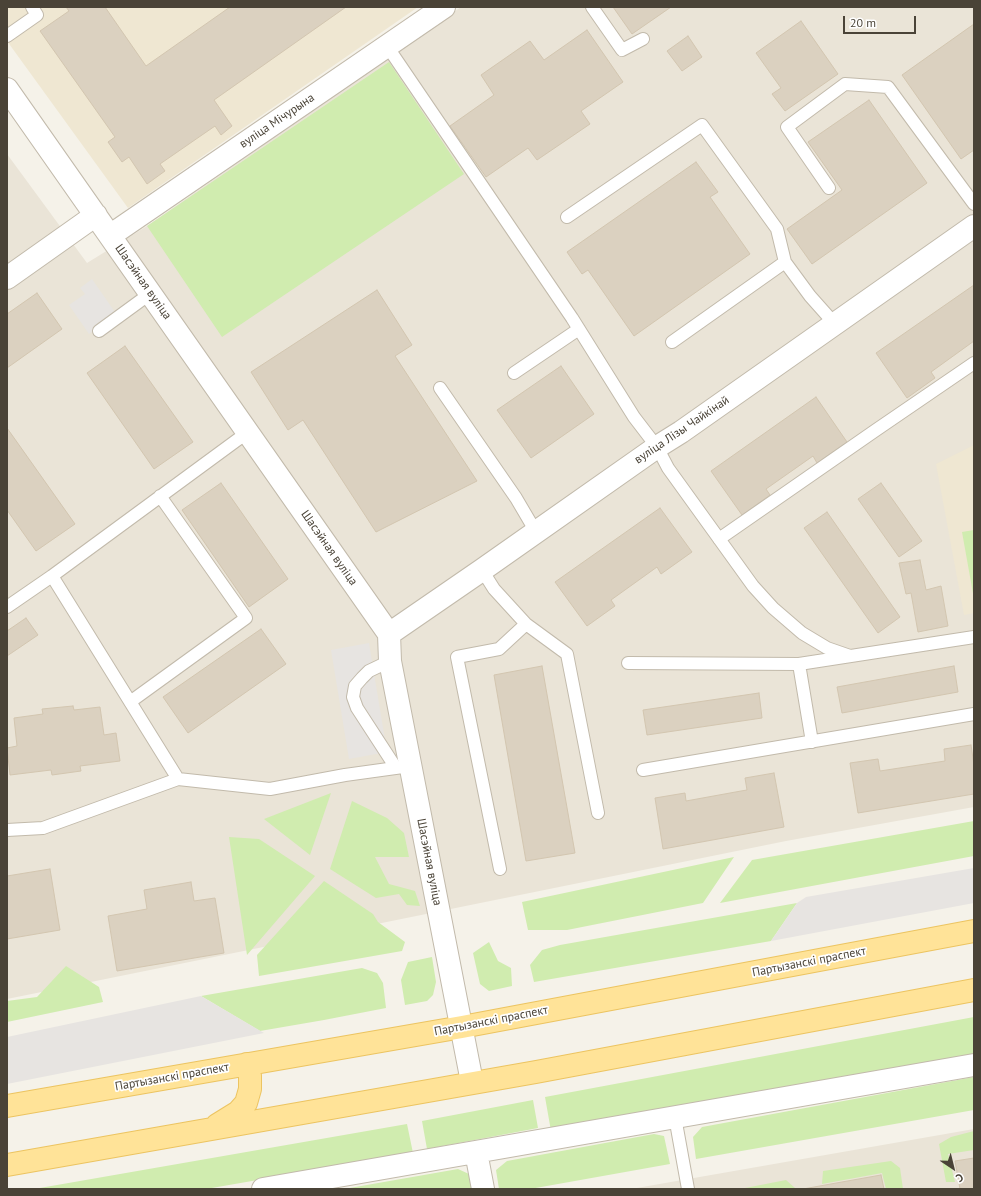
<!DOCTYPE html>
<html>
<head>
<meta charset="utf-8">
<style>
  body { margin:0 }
  #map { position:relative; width:981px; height:1196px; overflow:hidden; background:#f5f2e9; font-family:"PT Sans",sans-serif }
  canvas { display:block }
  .frame { position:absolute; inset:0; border:8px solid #4a4337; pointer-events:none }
  .north { position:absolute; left:933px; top:1148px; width:40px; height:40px; -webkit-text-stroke:3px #fff; paint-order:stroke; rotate:145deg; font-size:11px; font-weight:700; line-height:16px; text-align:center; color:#4a4337 }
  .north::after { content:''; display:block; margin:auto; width:14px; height:18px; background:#4a4337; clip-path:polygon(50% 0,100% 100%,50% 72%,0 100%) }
  .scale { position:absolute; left:843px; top:16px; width:73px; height:18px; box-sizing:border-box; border:2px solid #4a4337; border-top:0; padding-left:5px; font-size:12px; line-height:14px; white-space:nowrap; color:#4a4337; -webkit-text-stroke:3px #fff; paint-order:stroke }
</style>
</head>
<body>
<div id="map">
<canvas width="981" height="1196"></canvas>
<div class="frame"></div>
<div class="north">С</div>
<div class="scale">20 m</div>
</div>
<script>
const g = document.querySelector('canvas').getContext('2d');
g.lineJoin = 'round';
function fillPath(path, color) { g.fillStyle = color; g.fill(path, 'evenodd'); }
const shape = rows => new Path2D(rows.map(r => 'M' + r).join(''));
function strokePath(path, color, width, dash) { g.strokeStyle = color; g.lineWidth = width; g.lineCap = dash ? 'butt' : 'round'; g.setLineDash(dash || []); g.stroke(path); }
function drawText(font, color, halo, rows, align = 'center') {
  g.font = font + ' "PT Sans",sans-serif'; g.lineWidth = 3.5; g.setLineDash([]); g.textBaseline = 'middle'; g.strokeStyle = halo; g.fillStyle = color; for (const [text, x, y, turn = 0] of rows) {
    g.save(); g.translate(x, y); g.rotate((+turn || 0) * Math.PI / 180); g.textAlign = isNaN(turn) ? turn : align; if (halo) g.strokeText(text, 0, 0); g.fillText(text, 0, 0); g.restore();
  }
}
const residential = shape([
  [461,7,974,7,974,807,786,841,7,999,7,154,87,263,147,226],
  [974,1129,974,1189,631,1189]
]);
const education = shape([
  [7,7,418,7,128,208,7,41],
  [974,445,974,613,964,615,936,464]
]);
const green = shape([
  [389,62,464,174,222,337,147,226],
  [974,530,974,599,962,532],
  [331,793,310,855,264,819],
  [352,801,387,818,404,833,409,857,375,857,389,884,415,891,420,906,407,905,399,894,376,898,330,869],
  [974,821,974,856,720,903,752,860],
  [229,837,259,839,315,876,247,955],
  [734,857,703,903,567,930,528,930,522,902],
  [324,881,373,914,378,922,405,942,402,951,259,976,257,955],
  [797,903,771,941,534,982,530,965,542,950,560,945],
  [489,942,498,961,511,968,512,986,489,991,480,984,473,953],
  [432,957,436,982,433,995,427,1001,405,1005,401,980,408,962],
  [66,966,99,987,103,1002,7,1022,7,1001,37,997],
  [362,968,377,973,383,983,386,1008,324,1020,260,1031,201,996],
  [974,1017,974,1057,551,1131,545,1097],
  [974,1077,974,1110,696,1159,693,1137,702,1127],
  [533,1100,538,1128,427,1149,422,1121],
  [407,1124,413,1153,206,1189,34,1189],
  [974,1131,974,1150,948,1154,955,1182,946,1182,939,1144,951,1137],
  [654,1134,664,1136,670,1164,530,1189,499,1189,496,1170,507,1161],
  [891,1161,900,1168,903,1189,886,1189,882,1173,822,1184,823,1171],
  [458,1169,469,1174,472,1189,344,1189],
  [786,1180,795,1188,788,1189,740,1189]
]);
const parking = shape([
  [92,279,117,315,89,334,69,305,85,294,80,288],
  [369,643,387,752,349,759,331,650],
  [974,868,974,903,771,941,797,903,806,897],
  [201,996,264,1033,7,1084,7,1037]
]);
const building = shape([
  [66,7,105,7,146,66,230,7,346,7,214,100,232,126,221,135,215,126,160,164,165,171,147,184,129,157,122,162,108,142,115,137,40,31,69,11,66,7],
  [613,7,671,7,632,34,613,7],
  [801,21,838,74,785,111,772,94,781,88,756,53,801,21],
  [974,24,974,150,961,159,902,75,974,24],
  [587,30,623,82,581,111,590,124,537,160,528,148,486,177,450,126,494,95,481,75,530,41,544,60,587,30],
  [688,36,702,57,682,71,667,51,688,36],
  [869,100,927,183,812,264,787,229,842,190,808,142,869,100],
  [696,162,718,192,710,197,750,254,634,336,588,270,582,274,567,252,696,162],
  [974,285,974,341,931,372,935,378,907,398,876,353,974,285],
  [377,290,412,345,395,356,477,481,376,532,303,420,288,430,251,372,377,290],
  [37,293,62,329,7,368,7,314,37,293],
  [125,346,193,442,154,469,87,373,125,346],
  [561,366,594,414,531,458,497,410,561,366],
  [816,397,847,442,817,463,813,456,766,489,770,495,742,515,711,471,816,397],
  [7,428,75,524,36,551,7,510,7,428],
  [221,483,288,579,249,607,182,510,221,483],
  [881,483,922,541,899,557,858,499,881,483],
  [660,508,692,552,661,574,657,567,611,600,615,606,587,626,555,582,660,508],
  [827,512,900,617,878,633,804,528,827,512],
  [920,560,926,590,941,586,948,626,918,632,911,593,906,594,899,563,920,560],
  [26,618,38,635,7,656,7,631,26,618],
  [261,629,286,664,188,733,163,697,261,629],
  [542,666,575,853,526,861,494,675,542,666],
  [954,666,958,692,842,713,837,687,954,666],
  [759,693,762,718,647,735,643,710,759,693],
  [73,706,74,710,100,707,104,735,116,733,120,761,80,766,81,771,52,775,51,770,10,775,7,748,17,746,14,718,43,714,42,709,73,706],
  [971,745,974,765,974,794,858,813,850,763,878,759,880,771,945,761,944,749,971,745],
  [774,773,784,827,663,849,655,798,685,793,686,801,741,791,747,790,745,778,774,773],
  [50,869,60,930,7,939,7,876,50,869],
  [191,882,194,901,215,898,224,953,117,971,108,916,147,909,144,890,191,882],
  [974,1158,974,1189,960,1189,955,1161,974,1158],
  [881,1175,884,1189,803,1189,881,1175]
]);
const lane = shape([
  [592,7,622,50,643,39],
  [7,36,37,15,32,7],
  [387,46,572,318,634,417,657,447,668,468,753,586,773,608,802,633,827,648,850,656],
  [829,188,787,127,845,84,888,87,974,204],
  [567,217,702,125,777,229,785,262],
  [99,331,151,293],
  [672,342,785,262,810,296,834,323],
  [514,373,579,329],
  [440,388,516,498,536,532],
  [719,539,876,430,974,363],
  [482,570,494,589,526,624,567,654,598,813],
  [52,576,248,432],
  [7,607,52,576,178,779,270,789,345,775,410,766],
  [390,661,369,671,362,678,355,686,353,697,357,708,396,768],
  [628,663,799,664,974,637],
  [799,664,812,742],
  [130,702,246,618,160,496],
  [643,770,974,714],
  [7,830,43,828,178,779],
  [500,869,457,657,499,649,526,624],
  [675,1117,688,1189]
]);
const street = shape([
  [7,89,389,634,390,661,472,1082],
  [111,235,444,7],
  [7,278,96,215],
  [389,634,482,570,657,447,681,432,974,226],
  [476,1152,483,1189],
  [263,1189,974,1065]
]);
const primary = shape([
  [7,1106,462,1027,974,931],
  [217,1125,238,1112,246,1103,250,1089,250,1076,247,1064],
  [7,1165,536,1072,974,990]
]);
const streetNames = [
  ["вуліца Мічурына",277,121,-34],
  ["Шасэйная вуліца",143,282,55],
  ["вуліца Лізы Чайкінай",682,430,-34],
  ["Шасэйная вуліца",329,548,55],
  ["Шасэйная вуліца",429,862,79],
  ["Партызанскі праспект",809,962,-11],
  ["Партызанскі праспект",491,1021,-11],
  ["Партызанскі праспект",172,1077,-10]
];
fillPath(residential, '#eae4d7');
fillPath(education, '#efe7d2');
fillPath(green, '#d0ecaf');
fillPath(parking, '#e7e4e1');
fillPath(building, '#dbd1c0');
strokePath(building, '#d3c6b0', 1);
strokePath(lane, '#c2baab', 14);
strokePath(street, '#c2baab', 24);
strokePath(primary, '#ecc461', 24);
strokePath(lane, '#fff', 12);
strokePath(street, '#fff', 22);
strokePath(primary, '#ffe398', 22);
drawText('12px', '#4a4337', '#fff', streetNames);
</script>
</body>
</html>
